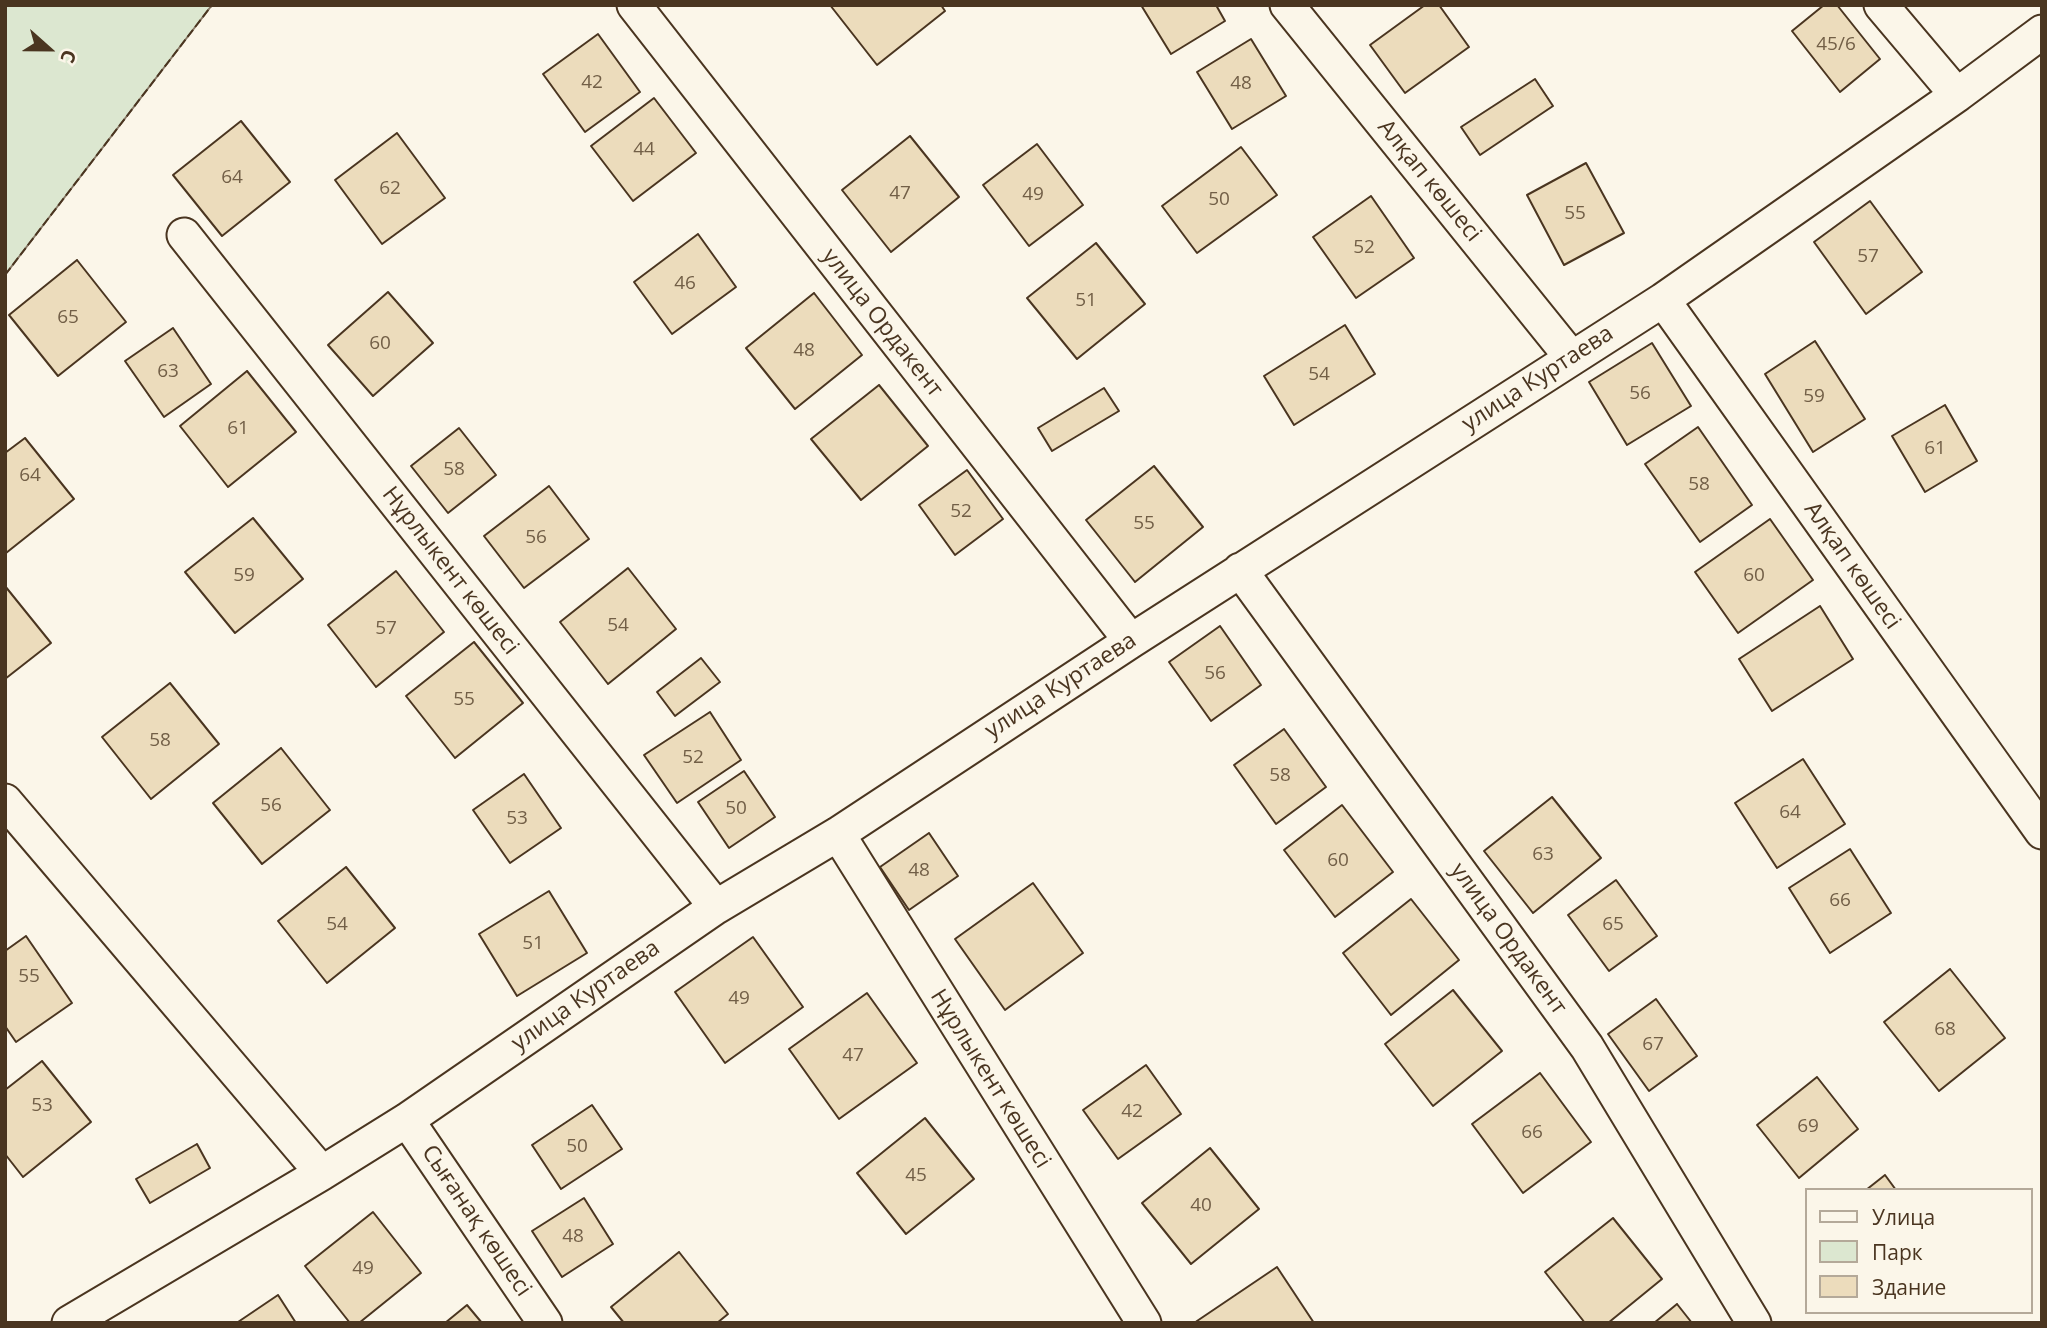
<!DOCTYPE html>
<html>
<head>
<meta charset="utf-8">
<style>
  body { margin:0 }
  #map { position:relative; width:2047px; height:1328px; overflow:hidden; background:#fbf6e9; font-family:"Open Sans",sans-serif }
  canvas { display:block }
  .frame { position:absolute; inset:0; border:7px solid #4a3520; pointer-events:none }
  .legend { position:absolute; left:1805px; top:1188px; width:228px; height:126px; box-sizing:border-box; background:#fbf6e9; border:2px solid #b4a999; margin:0; padding:9px 12px; list-style:none; font-size:21px; color:#4a3520 }
  .legend li { display:flex; align-items:center; gap:14px; height:35px }
  .legend b { width:35px; border:2px solid #b4a999 }
  .north { position:absolute; left:14px; top:14px; width:70px; height:70px; -webkit-text-stroke:5px #fbf6e9; paint-order:stroke; rotate:111deg; font-size:19px; font-weight:700; line-height:28px; text-align:center; color:#4a3520 }
  .north::after { content:''; display:block; margin:auto; width:24px; height:32px; background:#4a3520; clip-path:polygon(50% 0,100% 100%,50% 72%,0 100%) }
</style>
</head>
<body>
<div id="map">
<canvas width="2047" height="1328"></canvas>
<div class="frame"></div>
<ul class="legend">
<li><b style="height:9px;background:#fbf6e9"></b>Улица</li>
<li><b style="height:19px;background:#dce7d0"></b>Парк</li>
<li><b style="height:19px;background:#ecdcbc"></b>Здание</li>
</ul>
<div class="north">С</div>
</div>
<script>
const g = document.querySelector('canvas').getContext('2d');
g.lineJoin = 'round';
function fillPath(path, color) { g.fillStyle = color; g.fill(path, 'evenodd'); }
const shape = rows => new Path2D(rows.map(r => 'M' + r).join(''));
function strokePath(path, color, width, dash) { g.strokeStyle = color; g.lineWidth = width; g.lineCap = dash ? 'butt' : 'round'; g.setLineDash(dash || []); g.stroke(path); }
function drawText(font, color, halo, rows, align = 'center') {
  g.font = font + ' "Open Sans",sans-serif'; g.lineWidth = 5; g.setLineDash([]); g.textBaseline = 'middle'; g.strokeStyle = halo; g.fillStyle = color; for (const [text, x, y, turn = 0] of rows) {
    g.save(); g.translate(x, y); g.rotate((+turn || 0) * Math.PI / 180); g.textAlign = isNaN(turn) ? turn : align; if (halo) g.strokeText(text, 0, 0); g.fillText(text, 0, 0); g.restore();
  }
}
const green = shape([
  [5,5,212,5,5,275,5,5]
]);
const building = shape([
  [830,5,941,5,945,11,877,65,830,5],
  [1141,5,1216,5,1225,21,1171,54,1141,5],
  [1425,5,1439,5,1469,47,1405,93,1370,45,1425,5],
  [1824,5,1837,5,1880,59,1840,92,1792,31,1824,5],
  [598,34,640,92,585,132,543,74,598,34],
  [1251,39,1286,96,1232,129,1197,72,1251,39],
  [1535,79,1553,106,1480,155,1461,127,1535,79],
  [654,98,696,153,633,201,591,146,654,98],
  [241,121,290,182,222,236,173,175,241,121],
  [397,133,445,198,382,244,335,180,397,133],
  [910,136,959,197,891,252,842,190,910,136],
  [1037,144,1083,205,1029,246,983,185,1037,144],
  [1241,147,1277,195,1197,253,1162,206,1241,147],
  [1586,163,1624,233,1564,265,1527,195,1586,163],
  [1371,196,1414,258,1356,298,1313,237,1371,196],
  [1870,201,1922,272,1866,314,1814,242,1870,201],
  [698,234,736,287,672,334,634,282,698,234],
  [1096,243,1145,304,1077,359,1027,298,1096,243],
  [77,260,126,322,58,376,9,315,77,260],
  [388,292,433,343,373,396,328,345,388,292],
  [814,293,862,355,795,409,746,348,814,293],
  [1345,325,1375,374,1294,425,1264,376,1345,325],
  [173,328,211,384,164,417,125,361,173,328],
  [1815,341,1865,419,1813,452,1765,374,1815,341],
  [1652,343,1691,406,1627,445,1589,382,1652,343],
  [247,371,296,432,228,487,180,426,247,371],
  [879,385,928,446,861,500,811,439,879,385],
  [1104,388,1119,411,1052,451,1038,428,1104,388],
  [1945,405,1977,461,1925,492,1892,436,1945,405],
  [1698,427,1752,505,1700,542,1645,464,1698,427],
  [459,428,496,475,448,513,411,466,459,428],
  [25,438,74,499,6,553,5,453,25,438],
  [1154,466,1203,527,1135,582,1086,520,1154,466],
  [967,470,1003,519,955,555,919,505,967,470],
  [549,486,589,539,524,588,484,536,549,486],
  [253,518,303,579,235,633,185,572,253,518],
  [1770,519,1813,580,1738,633,1695,572,1770,519],
  [628,568,676,629,608,684,560,622,628,568],
  [396,571,444,632,376,687,328,625,396,571],
  [5,586,51,643,5,679,5,586],
  [1820,606,1853,659,1772,711,1739,659,1820,606],
  [1220,626,1261,685,1211,721,1169,662,1220,626],
  [474,642,523,703,455,758,406,696,474,642],
  [701,658,720,682,675,716,657,692,701,658],
  [170,683,219,744,151,799,102,737,170,683],
  [710,712,741,760,677,803,644,755,710,712],
  [1284,729,1326,787,1276,824,1234,765,1284,729],
  [281,748,330,810,262,864,213,803,281,748],
  [1803,759,1845,824,1777,868,1735,803,1803,759],
  [744,771,775,817,729,848,698,802,744,771],
  [524,774,561,828,510,863,473,810,524,774],
  [1552,797,1601,858,1533,913,1484,851,1552,797],
  [1342,805,1393,872,1335,917,1284,850,1342,805],
  [929,833,958,876,909,910,880,867,929,833],
  [1850,849,1891,913,1830,953,1789,888,1850,849],
  [346,867,395,928,327,983,278,921,346,867],
  [1616,880,1657,936,1609,971,1568,915,1616,880],
  [1033,883,1083,953,1005,1010,955,939,1033,883],
  [549,891,587,953,517,996,479,934,549,891],
  [1411,899,1459,960,1391,1015,1343,953,1411,899],
  [26,936,72,1003,16,1042,5,1026,5,951,26,936],
  [753,937,803,1007,725,1063,675,992,753,937],
  [1950,969,2005,1038,1939,1091,1884,1022,1950,969],
  [1453,990,1502,1051,1433,1106,1385,1044,1453,990],
  [867,993,917,1063,839,1119,789,1049,867,993],
  [1656,999,1697,1056,1649,1091,1608,1034,1656,999],
  [42,1061,91,1122,23,1177,5,1154,5,1090,42,1061],
  [1146,1065,1181,1114,1118,1159,1083,1110,1146,1065],
  [1540,1073,1591,1142,1523,1193,1472,1124,1540,1073],
  [1817,1077,1858,1129,1799,1178,1757,1125,1817,1077],
  [592,1105,622,1149,561,1189,532,1145,592,1105],
  [925,1118,974,1179,906,1234,857,1173,925,1118],
  [197,1144,210,1168,150,1203,136,1179,197,1144],
  [1210,1148,1259,1209,1191,1264,1142,1203,1210,1148],
  [1885,1175,1896,1190,1866,1190,1885,1175],
  [584,1198,613,1244,562,1277,532,1231,584,1198],
  [373,1212,421,1273,359,1323,350,1323,305,1266,373,1212],
  [1613,1218,1662,1279,1608,1323,1585,1323,1545,1272,1613,1218],
  [679,1252,728,1314,717,1323,624,1323,611,1307,679,1252],
  [1277,1267,1314,1323,1194,1323,1277,1267],
  [278,1295,296,1323,238,1323,238,1322,278,1295],
  [1677,1304,1692,1323,1654,1323,1677,1304],
  [467,1305,482,1323,445,1323,467,1305]
]);
const street = shape([
  [634,5,1131,641],
  [1287,5,1571,357],
  [1881,5,1957,95],
  [184,235,716,907],
  [1663,300,2042,832],
  [1240,570,1587,1047,1754,1323],
  [5,801,322,1173],
  [838,834,1144,1323],
  [407,1120,545,1323],
  [69,1323,322,1173,407,1120,716,907,838,834,1131,641,1663,300,1957,95,2042,32]
]);
const fence = shape([
  [5,275,212,5]
]);
const numberNames = [
  ["45/6",1836,45],
  ["42",592,83],
  ["48",1241,84],
  ["44",644,150],
  ["64",232,178],
  ["62",390,189],
  ["47",900,194],
  ["49",1033,195],
  ["50",1219,200],
  ["55",1575,214],
  ["52",1364,248],
  ["57",1868,257],
  ["46",685,284],
  ["51",1086,301],
  ["65",68,318],
  ["60",380,344],
  ["48",804,351],
  ["63",168,372],
  ["54",1319,375],
  ["56",1640,394],
  ["59",1814,397],
  ["61",238,429],
  ["61",1935,449],
  ["58",454,470],
  ["64",30,476],
  ["58",1699,485],
  ["52",961,512],
  ["55",1144,524],
  ["56",536,538],
  ["59",244,576],
  ["60",1754,576],
  ["54",618,626],
  ["57",386,629],
  ["56",1215,674],
  ["55",464,700],
  ["58",160,741],
  ["52",693,758],
  ["58",1280,776],
  ["56",271,806],
  ["50",736,809],
  ["64",1790,813],
  ["53",517,819],
  ["63",1543,855],
  ["60",1338,861],
  ["48",919,871],
  ["66",1840,901],
  ["54",337,925],
  ["65",1613,925],
  ["51",533,944],
  ["55",29,977],
  ["49",739,999],
  ["68",1945,1030],
  ["67",1653,1045],
  ["47",853,1056],
  ["53",42,1106],
  ["42",1132,1112],
  ["69",1808,1127],
  ["66",1532,1133],
  ["50",577,1147],
  ["45",916,1176],
  ["40",1201,1206],
  ["48",573,1237],
  ["49",363,1269]
];
const streetNames = [
  ["Алқап көшесі",1429,181,51],
  ["улица Ордакент",882,323,52],
  ["улица Куртаева",1538,379,-33],
  ["Алқап көшесі",1852,566,55],
  ["Нұрлыкент көшесі",450,571,52],
  ["улица Куртаева",1061,686,-33],
  ["улица Ордакент",1508,939,54],
  ["улица Куртаева",586,996,-35],
  ["Нұрлыкент көшесі",990,1079,58],
  ["Сығанақ көшесі",476,1221,56]
];
fillPath(green, '#dce7d0');
strokePath(green, '#887966', 2);
fillPath(building, '#ecdcbc');
strokePath(building, '#4a3520', 2);
strokePath(street, '#4a3520', 37);
strokePath(street, '#fbf6e9', 33);
strokePath(fence, '#4a3520', 2, [9, 3.5]);
drawText('19px', '#725f47', null, numberNames);
drawText('23px', '#4a3520', '#fbf6e9', streetNames);
</script>
</body>
</html>
